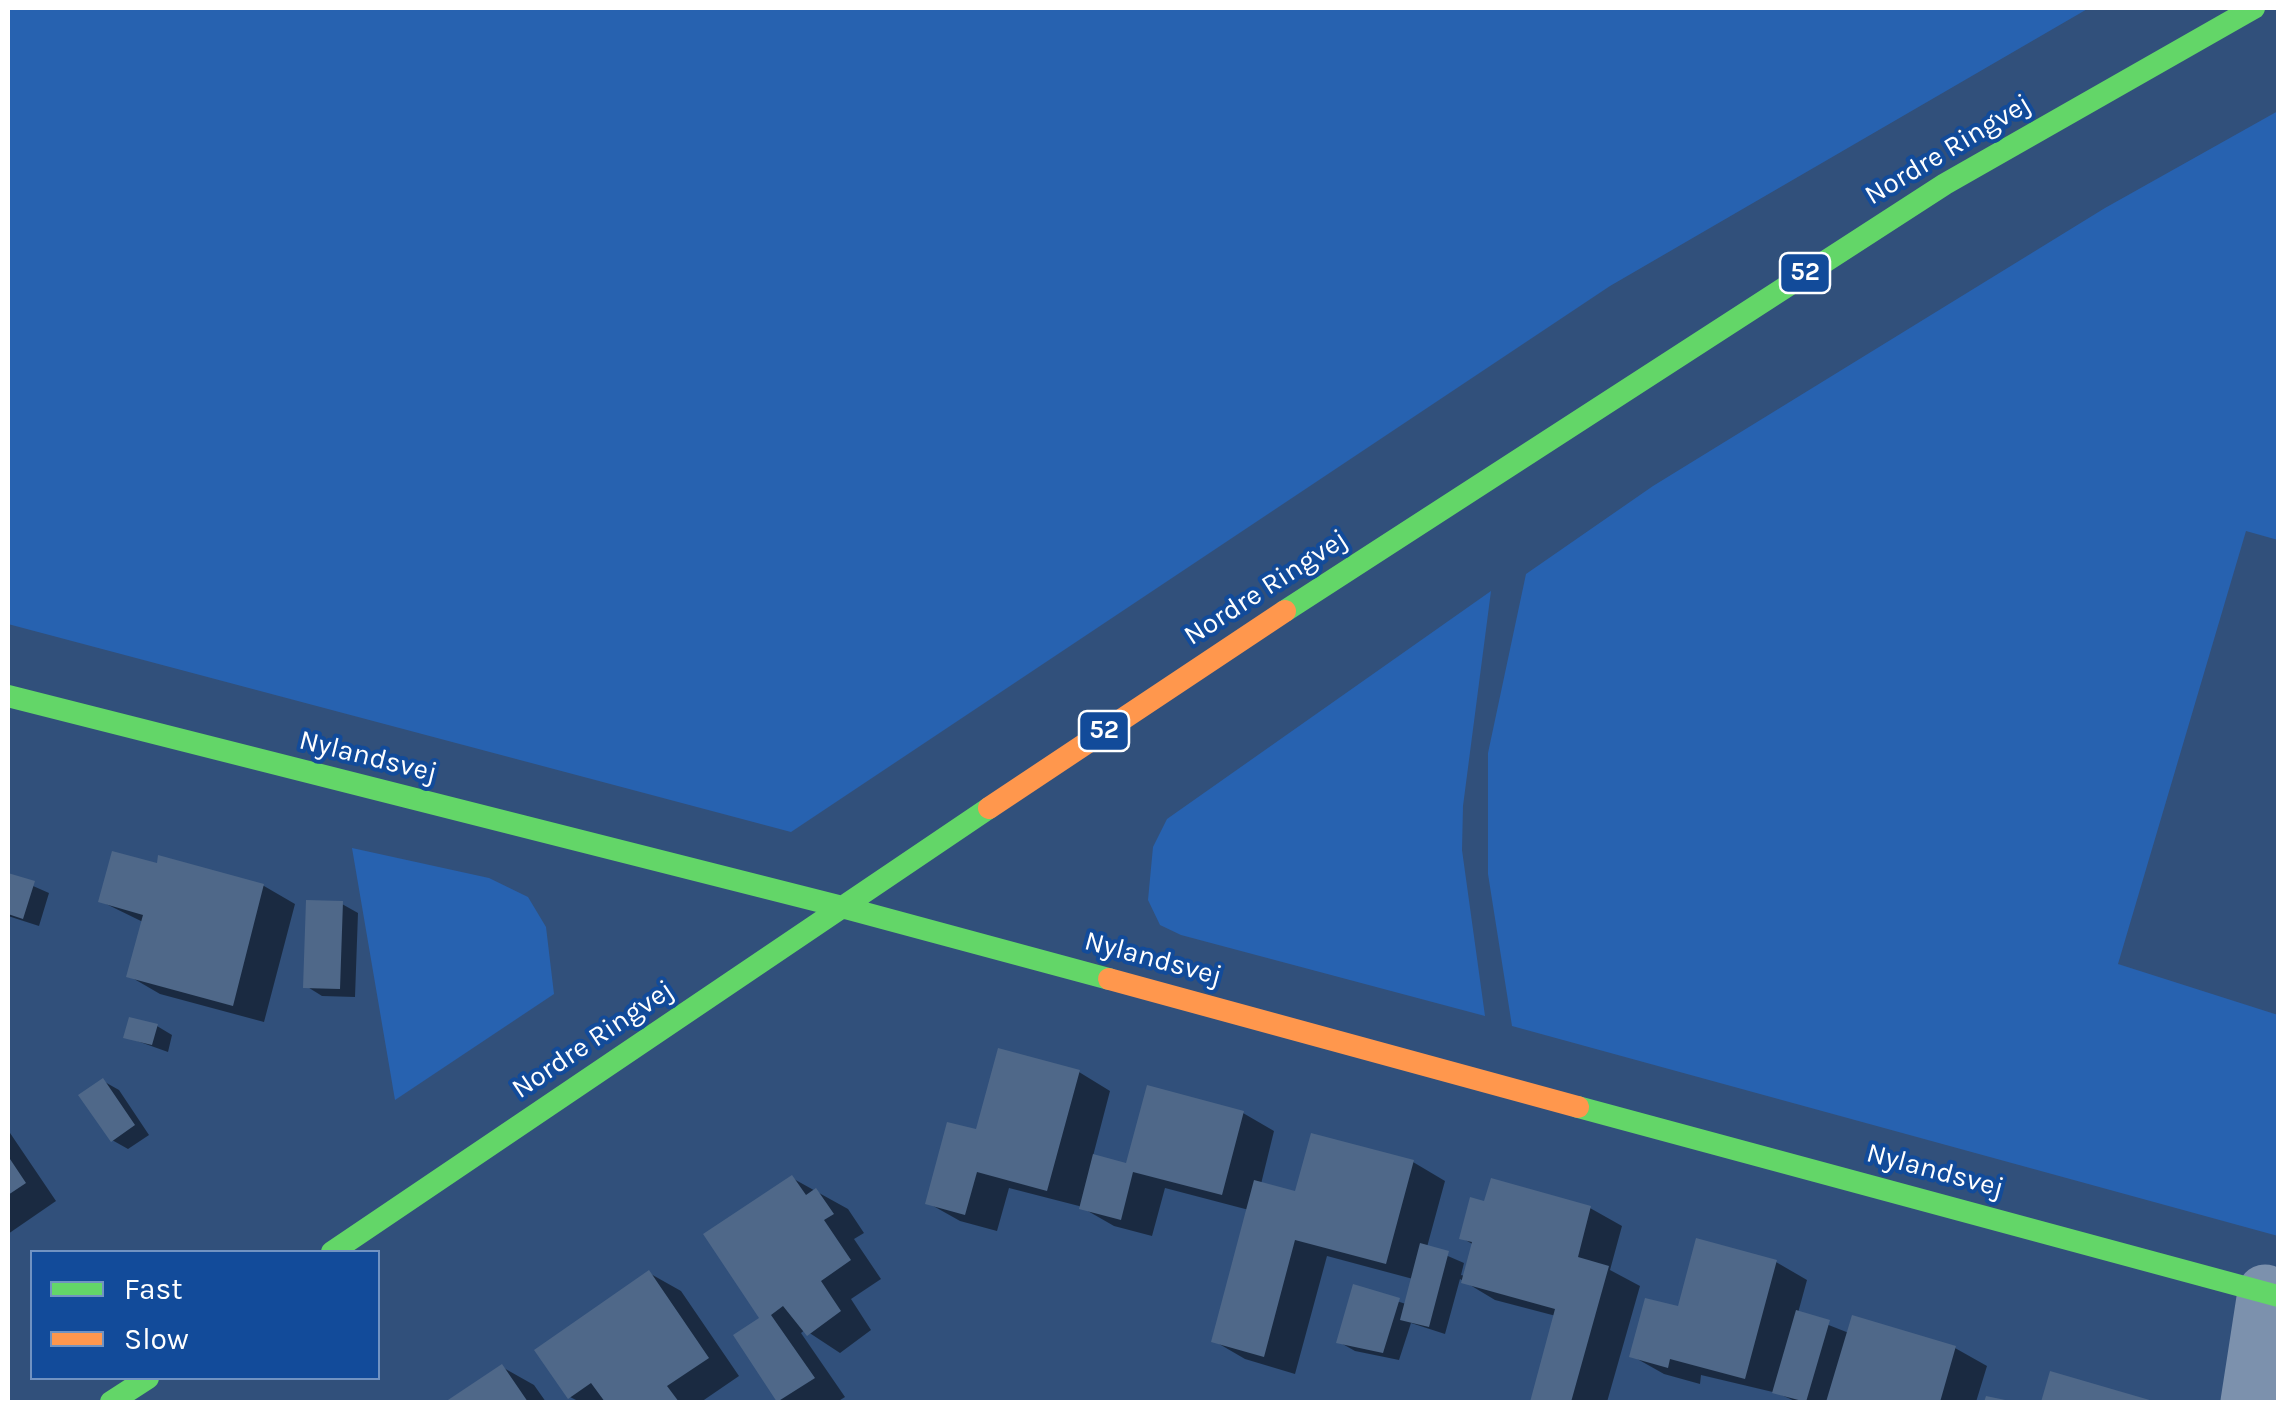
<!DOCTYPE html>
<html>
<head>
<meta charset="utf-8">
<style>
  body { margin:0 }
  #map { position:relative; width:2286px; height:1410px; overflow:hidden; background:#31507b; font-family:Karla,sans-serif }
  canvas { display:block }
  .frame { position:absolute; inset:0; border:10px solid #fff; pointer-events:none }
  .legend { position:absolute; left:30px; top:1250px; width:350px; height:130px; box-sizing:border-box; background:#124b9a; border:2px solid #7193c2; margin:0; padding:12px 18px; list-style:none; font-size:30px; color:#fff }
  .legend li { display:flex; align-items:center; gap:20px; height:50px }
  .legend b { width:50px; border:2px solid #7193c2 }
</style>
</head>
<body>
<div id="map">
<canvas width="2286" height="1410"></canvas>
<div class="frame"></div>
<ul class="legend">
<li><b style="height:12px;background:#63d668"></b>Fast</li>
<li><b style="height:12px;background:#ff974d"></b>Slow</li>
</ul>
</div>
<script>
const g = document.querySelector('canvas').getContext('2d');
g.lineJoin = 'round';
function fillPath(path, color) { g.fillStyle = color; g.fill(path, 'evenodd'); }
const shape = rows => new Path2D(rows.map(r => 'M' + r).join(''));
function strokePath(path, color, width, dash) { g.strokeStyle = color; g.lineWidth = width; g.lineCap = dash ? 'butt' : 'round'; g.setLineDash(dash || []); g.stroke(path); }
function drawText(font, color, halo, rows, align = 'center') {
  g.font = font + ' Karla,sans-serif'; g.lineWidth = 8; g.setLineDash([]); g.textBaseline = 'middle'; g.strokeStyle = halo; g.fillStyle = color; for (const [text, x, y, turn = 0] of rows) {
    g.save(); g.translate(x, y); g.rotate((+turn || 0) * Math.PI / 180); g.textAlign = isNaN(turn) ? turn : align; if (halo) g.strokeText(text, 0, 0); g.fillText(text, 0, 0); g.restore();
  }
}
const green = shape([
  [8,8,2089,8,1610,286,791,832,8,624],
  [2278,111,2278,540,2246,531,2118,964,2278,1015,2278,1236,1512,1026,1488,874,1488,753,1526,574,1653,486,2105,208],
  [1491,591,1463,806,1462,850,1485,1016,1181,935,1160,925,1148,900,1153,847,1167,819],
  [352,848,489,878,528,897,546,927,554,994,395,1100]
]);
const shadow = shape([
  [160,858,264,886,295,904,264,1022,160,994,129,976,143,922,100,901,158,867],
  [8,875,49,893,39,926,8,916],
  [342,904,358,913,355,997,322,996,306,986],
  [157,1026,172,1035,168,1052,126,1037],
  [1079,1072,1110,1091,1093,1156,1128,1166,1243,1113,1274,1131,1261,1184,1297,1194,1413,1162,1445,1181,1427,1247,1464,1263,1461,1275,1465,1276,1474,1245,1462,1238,1486,1204,1590,1208,1622,1226,1610,1270,1640,1286,1607,1402,1532,1402,1556,1316,1495,1300,1460,1279,1445,1334,1411,1323,1399,1360,1355,1351,1339,1342,1355,1288,1406,1304,1413,1279,1327,1256,1295,1374,1245,1359,1214,1341,1249,1210,1165,1188,1152,1236,1114,1226,1079,1206,1009,1188,997,1231,960,1221,928,1203,978,1132],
  [103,1081,119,1090,149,1135,128,1149,112,1140],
  [8,1130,56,1201,8,1234],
  [792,1178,848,1209,864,1233,854,1239,881,1279,851,1299,871,1330,840,1353,805,1330,801,1333,845,1397,837,1402,780,1402,736,1336,762,1319],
  [1776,1262,1807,1280,1798,1313,1849,1333,1854,1318,1955,1348,1987,1366,1976,1402,1797,1402,1777,1393,1701,1375,1700,1384,1664,1374,1632,1356,1679,1309],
  [649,1273,681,1291,739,1376,701,1402,580,1402,570,1397],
  [502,1367,534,1385,546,1402,449,1402],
  [2052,1374,2148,1402,2043,1402]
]);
const building = shape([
  [112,851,157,863,158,855,264,884,233,1006,126,977,143,915,98,902],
  [8,873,35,881,23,919,8,914],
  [306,900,343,901,340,989,303,988],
  [129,1017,158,1024,152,1045,123,1038],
  [998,1048,1080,1070,1047,1191,977,1172,965,1215,925,1204,947,1122,976,1129],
  [103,1078,135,1125,111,1142,78,1095],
  [1147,1085,1244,1111,1222,1195,1133,1172,1121,1220,1079,1209,1093,1154,1126,1163],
  [1311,1133,1414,1160,1386,1264,1295,1240,1264,1357,1211,1342,1254,1180,1295,1191],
  [8,1156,26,1183,8,1195],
  [792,1175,806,1195,816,1188,834,1214,824,1220,851,1260,821,1281,841,1311,807,1336,783,1306,771,1315,815,1378,777,1402,733,1335,759,1318,703,1234],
  [1491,1178,1591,1206,1578,1257,1609,1266,1571,1402,1530,1402,1555,1309,1461,1283,1472,1242,1459,1239,1470,1197,1484,1201],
  [1696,1238,1777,1260,1745,1379,1670,1359,1668,1368,1629,1357,1645,1298,1678,1306],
  [1420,1243,1449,1251,1429,1327,1400,1320],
  [649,1270,709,1358,667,1386,679,1402,605,1402,591,1383,568,1399,534,1350],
  [1353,1284,1400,1298,1383,1353,1336,1343],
  [1796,1310,1830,1320,1806,1402,1772,1393],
  [1852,1315,1956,1346,1940,1402,1826,1402],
  [502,1364,528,1402,445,1402],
  [2050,1371,2153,1401,2153,1402,2041,1402],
  [1986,1396,2010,1401,2009,1402,1984,1402]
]);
const street = shape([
  [2248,1402,2265,1292]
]);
const fast = shape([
  [1285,611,1945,184,2254,8],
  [8,696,842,907,1109,979],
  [1578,1107,2278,1296],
  [332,1252,989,808],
  [111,1402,148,1378]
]);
const slow = shape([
  [989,808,1285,611],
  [1109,979,1578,1107]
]);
const shields = [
  [1805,273,50],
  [1104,731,50]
];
const shieldNames = [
  ["52",1805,273],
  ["52",1104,731]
];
const streetNames = [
  ["Nordre Ringvej",1948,150,-31],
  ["Nordre Ringvej",1266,588,-33],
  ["Nylandsvej",368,757,14],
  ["Nylandsvej",1153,959,15],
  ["Nordre Ringvej",593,1040,-34],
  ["Nylandsvej",1935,1171,15]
];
fillPath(green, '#2762b0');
fillPath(shadow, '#0007');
fillPath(building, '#4f6889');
strokePath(street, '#7c91ad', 55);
strokePath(fast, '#63d668', 22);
strokePath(slow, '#ff974d', 22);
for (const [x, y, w] of shields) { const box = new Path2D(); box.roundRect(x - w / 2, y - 20, w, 40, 8); g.fillStyle = '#124b9a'; g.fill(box); strokePath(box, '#fff', 2.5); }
drawText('bold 25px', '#fff', null, shieldNames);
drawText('28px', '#fff', '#124b9a', streetNames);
</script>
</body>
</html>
